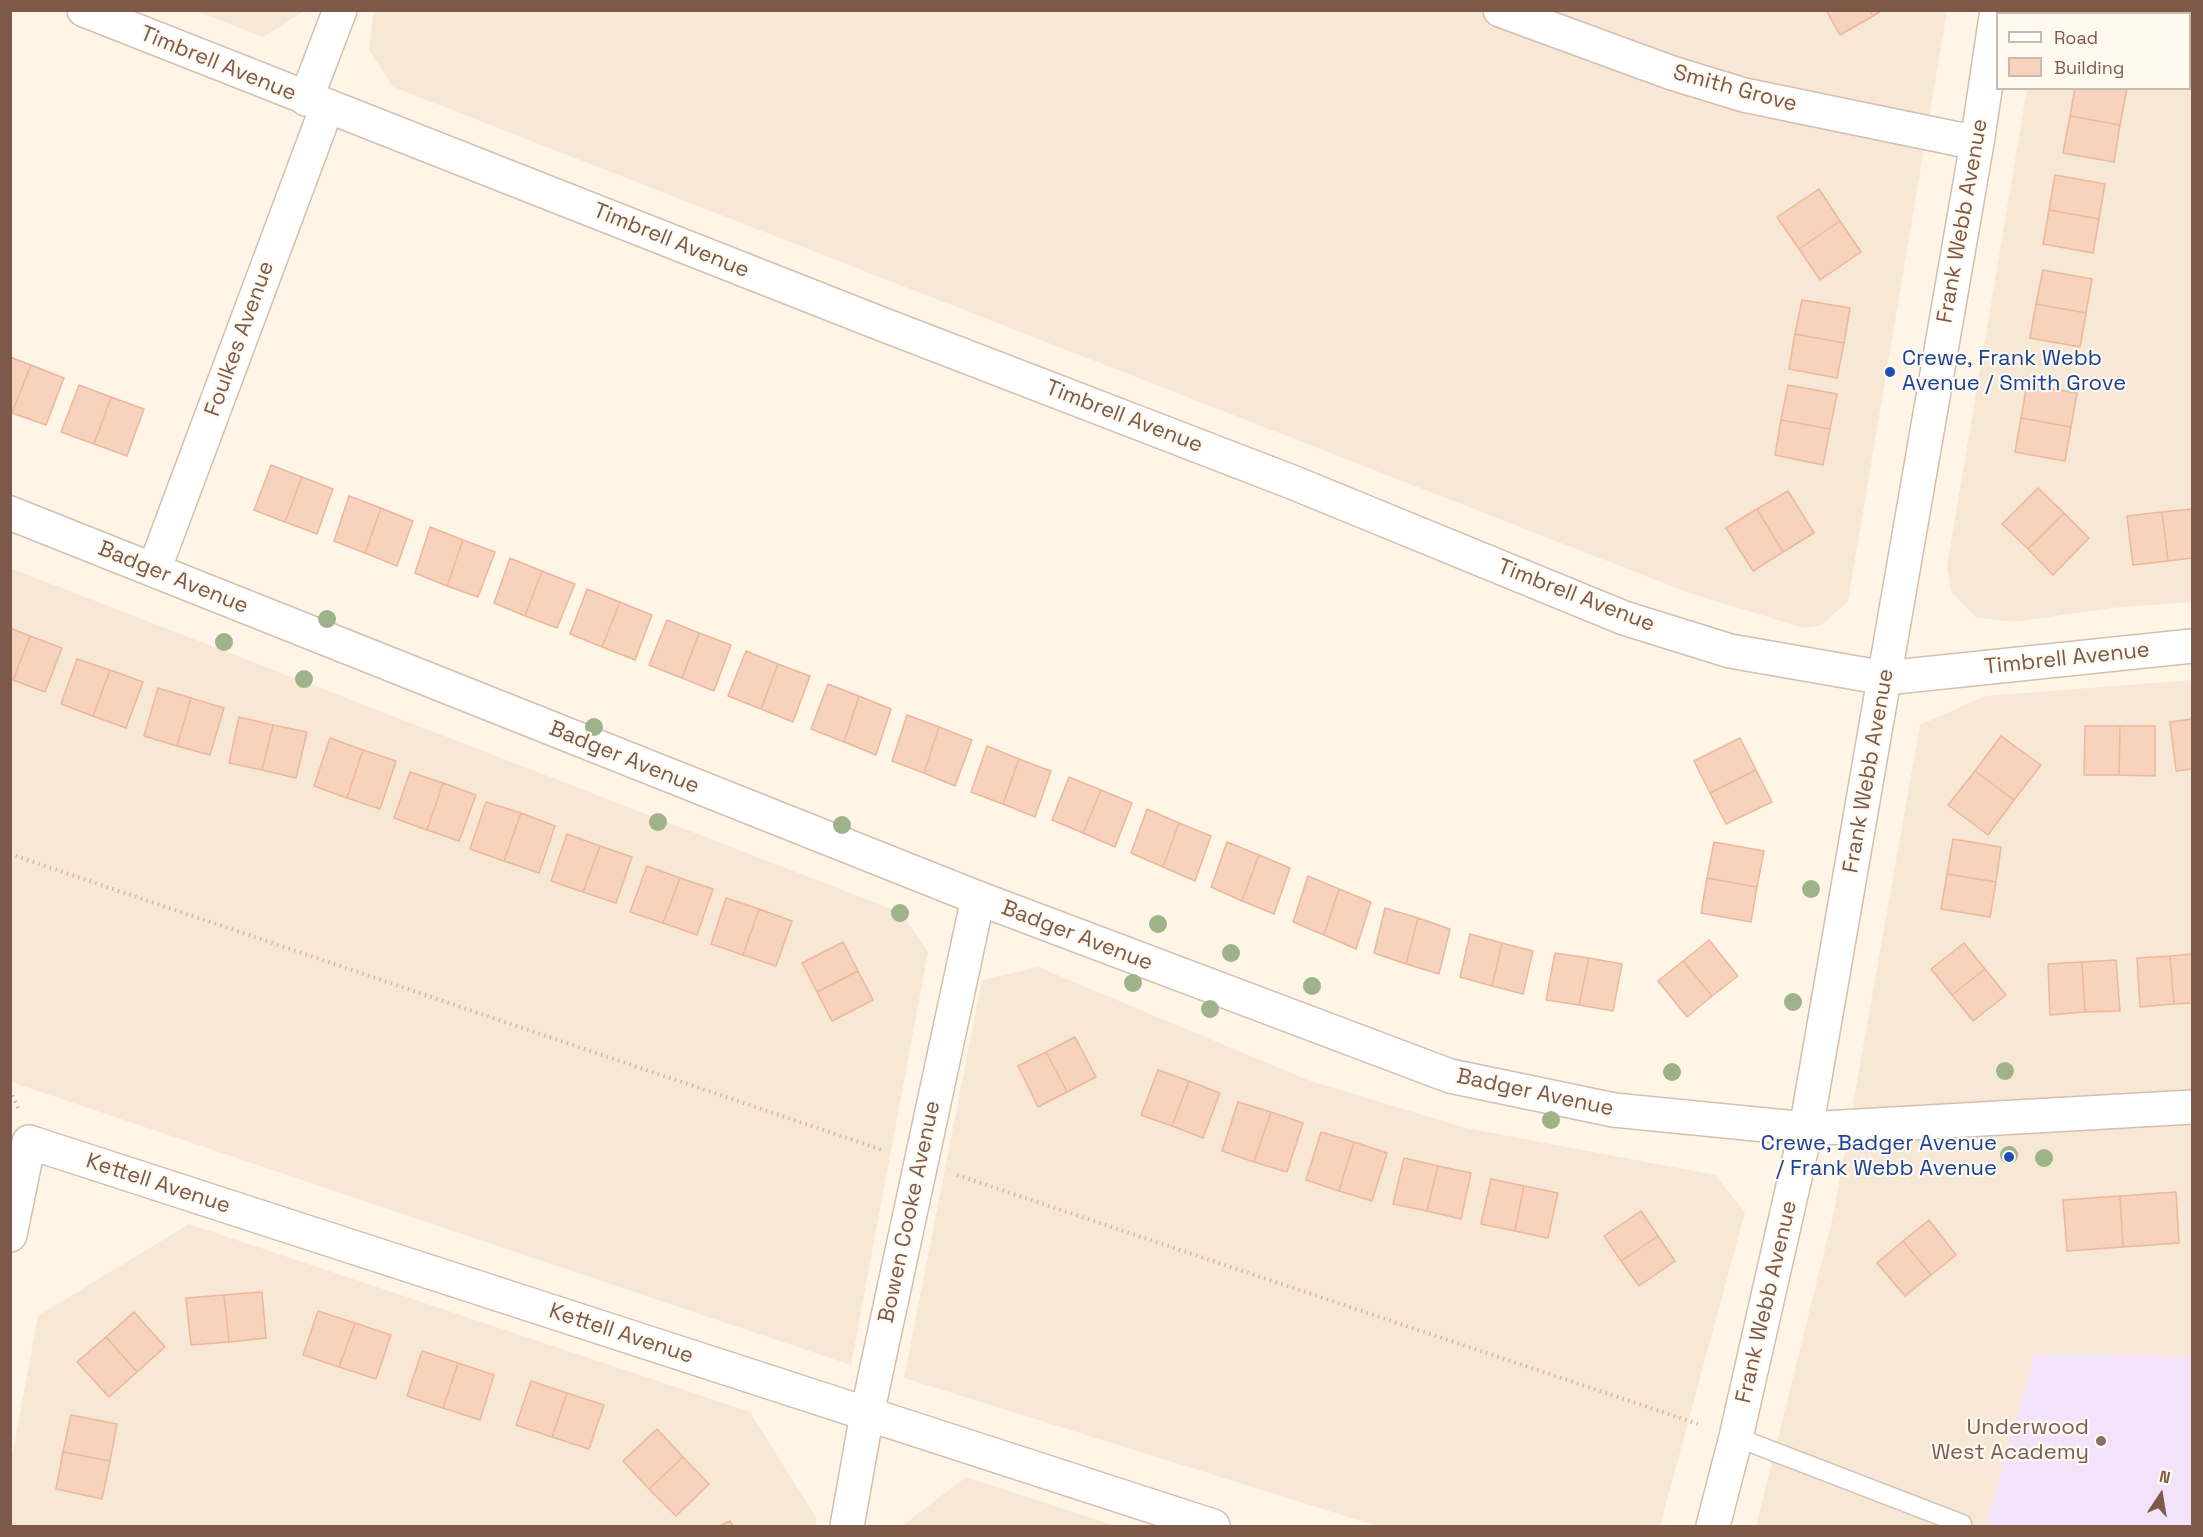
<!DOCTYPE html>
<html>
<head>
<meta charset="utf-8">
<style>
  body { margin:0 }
  #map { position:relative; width:2203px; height:1537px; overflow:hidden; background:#fef5e7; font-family:"Space Grotesk",sans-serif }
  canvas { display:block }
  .frame { position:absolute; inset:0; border:12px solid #7c5948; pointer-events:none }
  .legend { position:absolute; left:1996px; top:12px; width:195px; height:78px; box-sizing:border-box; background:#fff9f0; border:2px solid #cbb9ad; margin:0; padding:8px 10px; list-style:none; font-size:18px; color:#7c5948 }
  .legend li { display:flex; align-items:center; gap:12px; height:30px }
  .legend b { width:30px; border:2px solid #cbb9ad }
  .north { position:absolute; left:2131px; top:1465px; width:60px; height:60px; -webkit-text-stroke:4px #fff9f0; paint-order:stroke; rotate:12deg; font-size:16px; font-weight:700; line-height:24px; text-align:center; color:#7c5948 }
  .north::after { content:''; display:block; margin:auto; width:21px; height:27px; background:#7c5948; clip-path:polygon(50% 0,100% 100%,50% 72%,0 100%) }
</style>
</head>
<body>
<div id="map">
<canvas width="2203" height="1537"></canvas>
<div class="frame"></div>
<ul class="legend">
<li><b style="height:8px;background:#fff"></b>Road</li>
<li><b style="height:16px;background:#f7d2bc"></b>Building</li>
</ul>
<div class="north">N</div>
</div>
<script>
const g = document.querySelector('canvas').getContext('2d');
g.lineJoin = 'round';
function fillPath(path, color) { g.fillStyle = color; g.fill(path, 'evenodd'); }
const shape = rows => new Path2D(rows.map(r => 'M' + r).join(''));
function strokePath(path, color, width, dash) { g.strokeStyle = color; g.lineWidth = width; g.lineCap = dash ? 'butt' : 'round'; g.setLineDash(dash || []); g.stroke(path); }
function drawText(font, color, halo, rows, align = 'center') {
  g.font = font + ' "Space Grotesk",sans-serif'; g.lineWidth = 4.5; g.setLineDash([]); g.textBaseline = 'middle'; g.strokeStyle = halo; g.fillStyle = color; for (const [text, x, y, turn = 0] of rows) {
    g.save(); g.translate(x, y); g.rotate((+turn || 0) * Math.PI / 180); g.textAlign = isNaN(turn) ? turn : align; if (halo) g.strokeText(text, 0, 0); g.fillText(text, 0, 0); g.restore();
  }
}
const residential = shape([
  [374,10,1947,11,1848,601,1822,625,1804,628,1689,593,393,87,369,50],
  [196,11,304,11,263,37],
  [2040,11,2192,11,2192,602,2111,608,2014,622,1975,617,1951,591,1947,567,2027,89,2190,88,2190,14,2039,13],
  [10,568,902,913,928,952,851,1365,11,1082],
  [2192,680,2192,1526,1756,1526,1834,1212,1920,725,1985,696],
  [1038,967,1308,1080,1466,1128,1715,1175,1745,1212,1660,1526,1377,1526,904,1378,982,980],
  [189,1224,750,1412,817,1519,815,1526,11,1526,11,1462,38,1316],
  [966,1477,1116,1526,902,1526]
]);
const education = shape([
  [2035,1355,2192,1356,2192,1526,1986,1526]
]);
const building = shape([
  [1826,10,1870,10,1873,16,1840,35,1826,10],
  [1870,10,1883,10,1873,16,1870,10],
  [2088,10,2140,10,2139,14,2087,14,2088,10],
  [2075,88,2127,88,2120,125,2070,116,2075,88],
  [2070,116,2120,125,2114,162,2063,153,2070,116],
  [2055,175,2105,184,2099,219,2049,210,2055,175],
  [1819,189,1840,221,1799,249,1777,217,1819,189],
  [2049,210,2099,219,2093,253,2043,244,2049,210],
  [1840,221,1861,252,1820,280,1799,249,1840,221],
  [2043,270,2092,279,2086,313,2036,304,2043,270],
  [1802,300,1850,308,1844,343,1795,334,1802,300],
  [2036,304,2086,313,2080,347,2030,338,2036,304],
  [1795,334,1844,343,1837,378,1789,369,1795,334],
  [10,357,31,365,12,413,10,412,10,357],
  [31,365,64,378,46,425,12,413,31,365],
  [2027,384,2077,393,2071,427,2021,418,2027,384],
  [79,385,111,397,94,444,61,432,79,385],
  [1788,385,1837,394,1830,429,1781,420,1788,385],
  [111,397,144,409,127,456,94,444,111,397],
  [2021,418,2071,427,2065,461,2015,452,2021,418],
  [1781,420,1830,429,1823,465,1775,455,1781,420],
  [271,465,302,477,285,522,254,510,271,465],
  [302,477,333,489,317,534,285,522,302,477],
  [2038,488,2064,513,2028,549,2002,524,2038,488],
  [1788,491,1814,533,1783,552,1757,509,1788,491],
  [349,496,381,508,365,553,334,541,349,496],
  [381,508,413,521,397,566,365,553,381,508],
  [1757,509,1783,552,1753,571,1726,528,1757,509],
  [2192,509,2192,558,2168,561,2162,512,2192,509],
  [2162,512,2168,561,2133,565,2127,516,2162,512],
  [2064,513,2089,538,2053,575,2028,549,2064,513],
  [430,527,463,540,447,586,415,573,430,527],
  [463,540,495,552,478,597,447,586,463,540],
  [510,558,542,571,525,616,494,603,510,558],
  [542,571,575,584,557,628,525,616,542,571],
  [587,589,620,602,602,647,570,634,587,589],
  [620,602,652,615,635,660,602,647,620,602],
  [667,620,699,633,682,678,649,665,667,620],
  [10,628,30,636,13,680,10,679,10,628],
  [699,633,731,645,714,691,682,678,699,633],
  [30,636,62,648,45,692,13,680,30,636],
  [746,651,778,664,761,709,728,696,746,651],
  [77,659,110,670,93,716,61,704,77,659],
  [778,664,810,676,793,722,761,709,778,664],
  [110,670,143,682,126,728,93,716,110,670],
  [828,684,859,696,844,742,811,729,828,684],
  [158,688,191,698,177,746,144,736,158,688],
  [859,696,891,709,876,755,844,742,859,696],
  [191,698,224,708,210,755,177,746,191,698],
  [907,715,939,727,924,773,892,761,907,715],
  [239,717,273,725,262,770,229,763,239,717],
  [2192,719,2192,769,2176,771,2170,722,2192,719],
  [273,725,307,732,296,778,262,770,273,725],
  [2085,726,2120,726,2119,775,2084,775,2085,726],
  [2120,726,2155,726,2155,776,2119,775,2120,726],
  [939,727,972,740,955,786,924,773,939,727],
  [2001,736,2041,765,2014,800,1975,771,2001,736],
  [330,738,363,750,347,798,314,786,330,738],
  [1740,738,1756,770,1710,793,1694,761,1740,738],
  [987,746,1019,759,1003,804,971,792,987,746],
  [363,750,396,761,380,809,347,798,363,750],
  [1019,759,1051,771,1035,817,1003,804,1019,759],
  [1756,770,1772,802,1726,824,1710,793,1756,770],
  [1975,771,2014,800,1988,835,1948,805,1975,771],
  [410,772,443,783,427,830,394,818,410,772],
  [1069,777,1101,790,1083,833,1052,820,1069,777],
  [443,783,476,795,459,841,427,830,443,783],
  [1101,790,1132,803,1115,847,1083,833,1101,790],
  [486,802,521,813,504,861,470,849,486,802],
  [1147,809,1179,823,1163,867,1131,853,1147,809],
  [521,813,555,826,539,873,504,861,521,813],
  [1179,823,1211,836,1195,881,1163,867,1179,823],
  [567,834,600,846,583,892,551,881,567,834],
  [1953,839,2001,847,1996,882,1947,874,1953,839],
  [1227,842,1259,855,1242,901,1211,887,1227,842],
  [1714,842,1764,851,1757,887,1707,878,1714,842],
  [600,846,632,857,616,903,583,892,600,846],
  [1259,855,1290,868,1274,914,1242,901,1259,855],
  [647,866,680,878,663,923,630,912,647,866],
  [1947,874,1996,882,1990,917,1941,909,1947,874],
  [1308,876,1339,889,1324,935,1293,922,1308,876],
  [680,878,713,889,697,935,663,923,680,878],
  [1707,878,1757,887,1751,922,1701,913,1707,878],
  [1339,889,1371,902,1356,949,1324,935,1339,889],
  [726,898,759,909,743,955,711,944,726,898],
  [1385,908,1418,918,1406,964,1374,953,1385,908],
  [759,909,792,921,776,966,743,955,759,909],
  [1418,918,1450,929,1439,974,1406,964,1418,918],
  [1470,934,1502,943,1492,986,1460,977,1470,934],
  [1709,940,1738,976,1712,996,1683,961,1709,940],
  [843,942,858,971,817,992,802,963,843,942],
  [1502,943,1533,951,1523,994,1492,986,1502,943],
  [1964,943,1985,969,1952,995,1931,969,1964,943],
  [1555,953,1589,958,1579,1005,1546,1000,1555,953],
  [2192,954,2192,1003,2174,1004,2170,956,2192,954],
  [2170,956,2174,1004,2140,1007,2137,958,2170,956],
  [1589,958,1622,964,1613,1011,1579,1005,1589,958],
  [2116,960,2120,1011,2085,1012,2082,962,2116,960],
  [1683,961,1712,996,1687,1017,1658,981,1683,961],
  [2082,962,2085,1012,2050,1015,2048,964,2082,962],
  [1985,969,2006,995,1973,1021,1952,995,1985,969],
  [858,971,873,1000,832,1021,817,992,858,971],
  [1075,1037,1096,1077,1067,1092,1046,1052,1075,1037],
  [1046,1052,1067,1092,1038,1107,1018,1066,1046,1052],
  [1158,1070,1189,1081,1172,1126,1141,1115,1158,1070],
  [1189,1081,1220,1093,1203,1138,1172,1126,1189,1081],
  [1238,1102,1271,1112,1254,1162,1222,1151,1238,1102],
  [1271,1112,1303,1123,1287,1172,1254,1162,1271,1112],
  [1321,1132,1354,1142,1339,1191,1306,1180,1321,1132],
  [1354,1142,1387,1153,1372,1201,1339,1191,1354,1142],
  [1404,1158,1438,1166,1427,1211,1393,1204,1404,1158],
  [1438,1166,1471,1173,1461,1219,1427,1211,1438,1166],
  [1491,1179,1524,1186,1515,1231,1481,1224,1491,1179],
  [1524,1186,1558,1193,1548,1238,1515,1231,1524,1186],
  [2176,1192,2179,1243,2123,1247,2120,1196,2176,1192],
  [2120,1196,2123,1247,2067,1251,2063,1200,2120,1196],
  [1641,1211,1658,1236,1621,1261,1604,1236,1641,1211],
  [1929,1220,1956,1255,1931,1275,1903,1241,1929,1220],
  [1658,1236,1675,1261,1639,1286,1621,1261,1658,1236],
  [1903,1241,1931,1275,1905,1296,1877,1263,1903,1241],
  [262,1292,266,1338,229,1342,224,1295,262,1292],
  [224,1295,229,1342,191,1345,186,1298,224,1295],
  [318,1311,355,1323,339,1367,303,1355,318,1311],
  [134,1312,165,1347,137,1372,106,1337,134,1312],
  [355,1323,391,1335,376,1379,339,1367,355,1323],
  [106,1337,137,1372,109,1397,77,1362,106,1337],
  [422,1351,458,1363,443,1408,407,1396,422,1351],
  [458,1363,494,1375,480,1420,443,1408,458,1363],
  [531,1381,567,1393,552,1437,516,1425,531,1381],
  [567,1393,604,1405,589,1449,552,1437,567,1393],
  [71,1415,117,1424,110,1461,63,1452,71,1415],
  [657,1429,683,1457,649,1489,623,1461,657,1429],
  [63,1452,110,1461,102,1499,56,1489,63,1452],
  [683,1457,709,1484,676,1516,649,1489,683,1457],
  [730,1521,733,1526,719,1526,730,1521]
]);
const path = shape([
  [10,854,885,1151],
  [10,1090,18,1108],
  [957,1175,1701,1425]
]);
const service = shape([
  [1736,1437,1962,1524,1962,1526]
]);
const minor = shape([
  [84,10,879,323,1292,482,1624,618,1730,651,1885,678,2192,646],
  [1500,10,1672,73,1744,95,1977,143],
  [306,99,340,10],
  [154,570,327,107],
  [10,1235,29,1142,1213,1526],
  [847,1526,867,1414,978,898],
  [1713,1526,1736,1437,1806,1129,1977,143,1997,10]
]);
const tertiary = shape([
  [10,513,978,898,1450,1076,1614,1110,1806,1129,2192,1107]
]);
const trees = [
  [327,619],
  [224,642],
  [304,679],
  [594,727],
  [658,822],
  [842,825],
  [1811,889],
  [900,913],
  [1158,924],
  [1231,953],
  [1133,983],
  [1312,986],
  [1793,1002],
  [1210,1009],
  [2005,1071],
  [1672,1072],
  [1551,1120],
  [2009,1155],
  [2044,1158]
];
const markers = [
  [1890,372,6,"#1a4fb4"],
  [2009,1157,6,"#1a4fb4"],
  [2101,1441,6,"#8d6e63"]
];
const streetNames = [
  ["Timbrell Avenue",218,64,22],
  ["Smith Grove",1735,89,15],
  ["Frank Webb Avenue",1963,221,-80],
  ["Timbrell Avenue",671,241,22],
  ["Foulkes Avenue",240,339,-70],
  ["Timbrell Avenue",1124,417,21],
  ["Badger Avenue",173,578,22],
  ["Timbrell Avenue",1576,596,21],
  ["Timbrell Avenue",2067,659,-6],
  ["Badger Avenue",624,758,22],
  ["Frank Webb Avenue",1869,771,-80],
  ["Badger Avenue",1077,936,21],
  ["Badger Avenue",1535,1093,12],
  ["Kettell Avenue",158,1184,18],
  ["Bowen Cooke Avenue",910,1212,-78],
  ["Frank Webb Avenue",1767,1302,-77],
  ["Kettell Avenue",621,1334,18]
];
const transitNames = [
  ["Crewe, Frank Webb",1902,359],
  ["Avenue / Smith Grove",1902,384],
  ["Crewe, Badger Avenue",1997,1144,"right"],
  ["/ Frank Webb Avenue",1997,1169,"right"]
];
const educationNames = [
  ["Underwood",2089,1428],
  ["West Academy",2089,1453]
];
fillPath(residential, '#f7e7d5');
fillPath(education, '#f2e3fb');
fillPath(building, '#f7d2bc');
strokePath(building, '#ebb89a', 1.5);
strokePath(service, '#d5beae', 21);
strokePath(minor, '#d5beae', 36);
strokePath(tertiary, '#d5beae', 36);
strokePath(path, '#ddb59e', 4, [1.5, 4.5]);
strokePath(service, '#fff', 18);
strokePath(minor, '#fff', 33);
strokePath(tertiary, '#fff', 33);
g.fillStyle = '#9eb389';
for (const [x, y] of trees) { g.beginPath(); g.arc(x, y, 9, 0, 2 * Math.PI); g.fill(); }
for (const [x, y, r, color] of markers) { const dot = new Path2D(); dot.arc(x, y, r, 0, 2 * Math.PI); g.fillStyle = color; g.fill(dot); strokePath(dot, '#fff9f0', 2); }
drawText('22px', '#7c5948', '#fff9f0', streetNames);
drawText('22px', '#164399', '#fff9f0', transitNames, 'left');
drawText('22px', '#785e54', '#fff9f0', educationNames, 'right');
</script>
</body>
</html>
